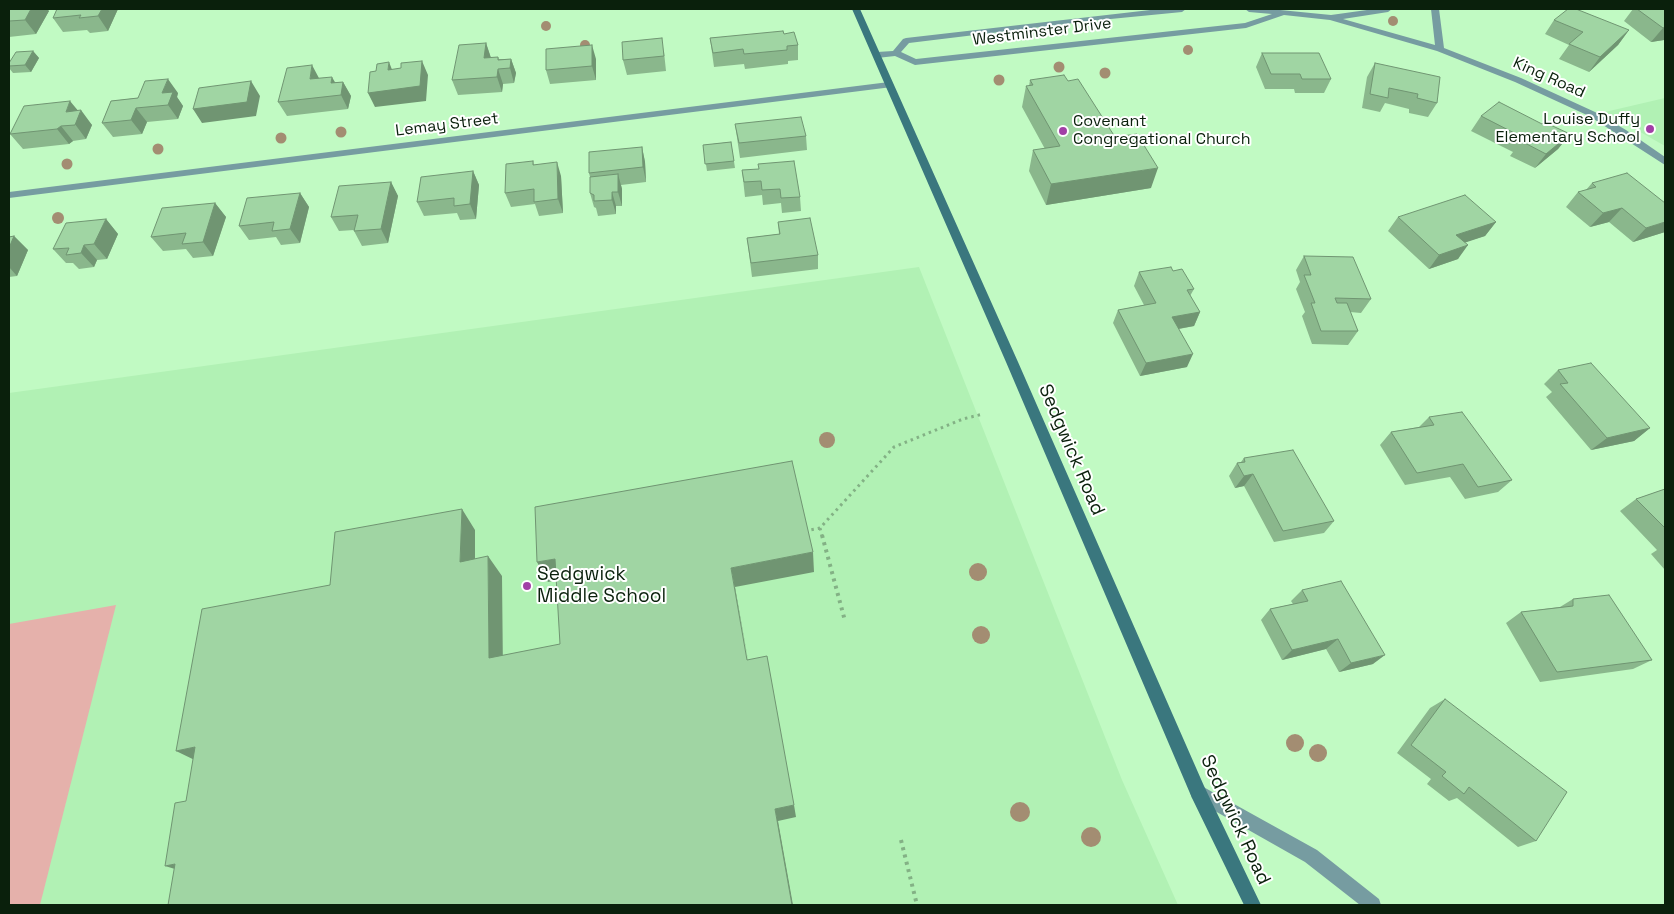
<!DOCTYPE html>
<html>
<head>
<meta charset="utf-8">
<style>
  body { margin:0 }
  #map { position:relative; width:1674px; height:914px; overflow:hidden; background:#c1fac3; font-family:"Space Grotesk",sans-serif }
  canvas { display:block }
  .frame { position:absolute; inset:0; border:10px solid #0a200c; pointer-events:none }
</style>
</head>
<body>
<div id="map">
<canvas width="1674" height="914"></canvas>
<div class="frame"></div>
</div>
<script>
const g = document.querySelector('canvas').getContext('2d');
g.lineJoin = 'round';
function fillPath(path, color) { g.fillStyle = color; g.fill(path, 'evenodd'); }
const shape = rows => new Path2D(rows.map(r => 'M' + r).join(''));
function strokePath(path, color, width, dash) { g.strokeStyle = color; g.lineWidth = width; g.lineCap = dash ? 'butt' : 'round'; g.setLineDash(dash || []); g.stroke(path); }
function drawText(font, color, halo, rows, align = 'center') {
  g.font = font + ' "Space Grotesk",sans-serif'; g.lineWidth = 4; g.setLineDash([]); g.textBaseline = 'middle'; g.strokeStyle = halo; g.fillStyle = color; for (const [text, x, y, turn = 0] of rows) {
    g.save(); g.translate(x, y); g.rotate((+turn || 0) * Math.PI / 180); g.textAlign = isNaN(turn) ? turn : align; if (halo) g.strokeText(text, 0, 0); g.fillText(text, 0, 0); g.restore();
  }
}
const built = shape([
  [1665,98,1665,146,1605,112],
  [919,267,1122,780,1178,905,9,905,9,393]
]);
const green = shape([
  [116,605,40,905,9,905,9,624]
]);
const pathFar1 = shape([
  [820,528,822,536],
  [805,531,820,528,894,447,963,419,983,414]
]);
const path = shape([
  [822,535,845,621],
  [901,840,917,905]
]);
const minor = shape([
  [1159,9,1186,9,1182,12,1090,21,909,43,901,52,916,59,1245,23,1272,14,1249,12,1245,9,1270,9,1331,15,1374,9,1392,9,1388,12,1343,19,1435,45,1431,9,1439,9,1444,48,1521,78,1595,112,1626,130,1665,157,1665,165,1589,116,1515,82,1437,51,1330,20,1284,15,1246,28,915,65,895,56,877,58,873,55,877,52,893,51,903,39,906,38,1159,9],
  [889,82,892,83,892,87,9,198,9,192,889,82]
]);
const tertiary = shape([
  [1198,784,1317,850,1379,899,1381,905,1360,905,1305,862,1192,798,1190,792,1192,786,1198,784]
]);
const secondary = shape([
  [852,9,860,9,1018,362,1204,786,1261,905,1244,905,1192,798,1006,362,852,9]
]);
const trees = [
  [1393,21,5],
  [546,26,5],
  [585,45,5],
  [1188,50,5],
  [1059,67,5.5],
  [1105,73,5.5],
  [999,80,5.5],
  [341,132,5.5],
  [281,138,5.5],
  [158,149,5.5],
  [67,164,5.5],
  [58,218,6],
  [827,440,8],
  [978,572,9],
  [981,635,9],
  [1295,743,9],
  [1318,753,9],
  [1020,812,10],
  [1091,837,10]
];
const wall = shape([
  [9,9,47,9,49,11,36,34,9,37],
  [57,9,118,9,108,31,90,33,87,30,63,32,53,18],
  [1633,9,1665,9,1665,41,1664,40,1651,42,1624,21],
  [1554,20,1629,30,1618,45,1589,72,1559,59,1569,45,1545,34],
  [784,34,798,45,798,60,788,61,788,64,745,69,744,64,714,67,710,38],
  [486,43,491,58,498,57,499,59,511,59,516,73,514,83,503,84,502,92,458,95,452,80],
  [33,51,39,58,31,72,13,73,9,68,9,63],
  [664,52,666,71,627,75,623,60],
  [1262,53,1331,79,1324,93,1295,93,1294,89,1265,89,1256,67],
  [596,59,596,80,550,84,546,70],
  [1375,63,1437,103,1428,117,1409,113,1409,109,1385,103,1380,112,1362,108,1367,77],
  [319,78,335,82,343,82,351,96,348,109,287,116,278,102],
  [1030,80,1068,81,1115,137,1151,188,1046,205,1029,171,1033,150,1045,149,1022,107,1026,86,1029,86],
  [178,93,177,97,183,106,178,119,147,122,142,134,113,137,102,123,111,101],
  [78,111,92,125,86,139,73,141,69,144,23,149,10,134],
  [1481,116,1542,124,1570,134,1558,149,1535,168,1510,156,1513,152,1471,131],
  [735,124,806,136,807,150,740,158],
  [731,142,735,168,707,171,703,145],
  [642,147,645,162,646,182,621,185,622,189,622,206,616,206,616,214,598,216,596,208,594,207,590,193,590,177,589,173],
  [533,161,534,165,561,176,563,213,539,216,535,204,511,207,505,193],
  [742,170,800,197,801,211,782,213,781,203,763,205,762,195,745,197],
  [473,171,479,185,476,219,460,220,457,213,424,216,417,202],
  [391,182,398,196,388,243,362,246,354,231,354,230,339,231,331,217],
  [1592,183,1665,232,1633,242,1609,222,1590,227,1566,207,1578,192,1586,190],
  [300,193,309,207,300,243,281,245,276,237,249,240,239,226],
  [215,203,226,217,213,256,193,258,186,249,163,251,151,237],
  [1398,217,1496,222,1485,236,1465,242,1458,259,1429,269,1388,231],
  [106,219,118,234,107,259,97,260,94,267,79,269,73,263,66,263,53,249],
  [778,222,818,255,818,269,752,277,747,238,779,234],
  [14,236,28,250,17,276,9,277,9,237],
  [1304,256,1371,299,1361,313,1350,312,1358,331,1348,345,1312,344,1302,316,1305,312,1296,289,1300,282,1296,270],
  [1173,271,1194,289,1190,296,1200,312,1194,326,1179,329,1187,367,1140,376,1113,323,1118,310,1144,305,1134,286,1139,272],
  [1558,370,1650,428,1634,441,1591,450,1546,397,1552,392,1544,384],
  [1429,417,1512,480,1498,492,1465,499,1450,477,1405,485,1380,445,1391,432,1419,427],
  [1244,458,1334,521,1324,533,1274,542,1244,486,1235,488,1229,476,1237,463,1241,462],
  [1665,489,1665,570,1651,554,1657,550,1620,511,1636,499],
  [1302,590,1373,664,1339,672,1326,649,1282,660,1261,620,1270,609,1293,604,1291,601],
  [1573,599,1652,660,1633,669,1540,682,1506,623,1521,612,1560,607],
  [1445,699,1536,841,1518,847,1457,798,1449,801,1427,784,1431,779,1397,753,1430,708]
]);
const shadedWall = shape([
  [31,9,47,9,49,11,36,34,25,20],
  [102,9,118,9,108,31,98,16],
  [1665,27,1665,38,1664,40,1651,42,1663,28],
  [1629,30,1618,45,1589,72,1600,57],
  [486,43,491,58,484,58],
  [592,45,596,59,596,80,592,66],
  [33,51,39,58,31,72,25,65],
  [511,59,516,73,514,83,510,68],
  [422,61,428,75,426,101,375,107,368,93],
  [389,62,395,77,388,70],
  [312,65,320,80,310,79],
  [498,69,503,84,502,92,497,77],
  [332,77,340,91,331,83],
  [168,79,178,93,177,97,183,106,178,119,168,105,162,93],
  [251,81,260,96,256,116,202,123,193,109],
  [343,82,351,96,348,109,341,95],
  [70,101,80,113,81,110,92,125,86,139,66,112],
  [136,108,147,122,142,134,131,120],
  [61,126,73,141,69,144,57,129],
  [1570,134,1558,149,1535,168,1546,154],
  [642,147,645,162,646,182,643,167],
  [557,162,561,176,563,213,558,199],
  [1158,168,1151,188,1046,205,1051,184],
  [473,171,479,185,476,219,470,204],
  [618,174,622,189,622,206,618,192],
  [391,182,398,196,388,243,381,229],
  [612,192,616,206,616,214,612,200],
  [300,193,309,207,300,243,290,229],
  [215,203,226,217,213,256,203,242],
  [1622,208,1609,222,1590,227,1603,213],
  [106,219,118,234,107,259,94,244],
  [1496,222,1485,236,1446,249,1456,235],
  [1665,222,1665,232,1633,242,1646,228],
  [14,236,28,250,17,276,9,267,9,241],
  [84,245,97,260,94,267,81,253],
  [1468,245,1458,259,1429,269,1439,255],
  [1200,312,1194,326,1166,331,1172,317],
  [1193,354,1187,367,1140,376,1146,363],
  [1650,428,1634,441,1591,450,1607,438],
  [1253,474,1244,486,1235,488,1244,476],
  [462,509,475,530,475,581,460,562],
  [813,552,814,572,735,587,751,677,731,568],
  [488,556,502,576,503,675,489,658],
  [555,559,566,578,548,582,537,562],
  [1338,639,1326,649,1282,660,1292,650],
  [1385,655,1373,664,1339,672,1351,663],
  [195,747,205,765,176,751],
  [794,805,796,817,778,821,793,905,792,905,775,809],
  [175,864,195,875,165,866]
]);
const building = shape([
  [9,9,31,9,25,20,9,21,9,9],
  [57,9,102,9,98,16,79,18,81,15,53,18,57,9],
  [1568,9,1576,9,1629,30,1600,57,1569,44,1583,32,1554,20,1568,9],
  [1637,9,1665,9,1665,27,1663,28,1637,9],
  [783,31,784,34,794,32,798,45,787,46,787,50,744,54,743,49,713,53,710,38,783,31],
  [662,38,664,56,623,60,622,42,662,38],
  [486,43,484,58,498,57,498,60,511,59,510,68,498,69,497,77,452,80,459,45,486,43],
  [592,45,592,66,546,70,546,49,592,45],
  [33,51,25,65,9,66,9,63,16,52,33,51],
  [1262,53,1319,53,1331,79,1302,79,1300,74,1271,74,1262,53],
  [422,61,420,86,368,93,370,72,376,71,377,64,389,62,388,70,401,68,401,63,422,61],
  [1375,63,1440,77,1437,103,1417,98,1418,94,1389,88,1388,98,1370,94,1375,63],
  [312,65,310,79,332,77,331,83,343,82,341,95,278,102,287,68,312,65],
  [1064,75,1068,81,1078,79,1115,137,1137,134,1158,168,1051,184,1033,150,1060,146,1026,86,1033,85,1030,80,1064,75],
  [168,79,162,93,173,92,168,105,136,108,131,120,102,123,111,101,138,98,145,81,168,79],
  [251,81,247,102,193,109,199,88,251,81],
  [70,101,66,112,81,110,75,125,61,126,57,129,10,134,24,106,70,101],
  [1499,102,1542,124,1544,122,1570,134,1546,154,1521,141,1524,138,1481,116,1499,102],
  [801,117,806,136,739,143,735,124,801,117],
  [731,142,734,161,705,164,703,145,731,142],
  [642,147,643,167,589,173,589,152,642,147],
  [533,161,533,165,557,162,558,199,534,202,534,189,505,193,506,164,533,161],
  [794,161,800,197,781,198,780,189,762,190,761,181,744,182,742,170,759,169,758,164,794,161],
  [473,171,470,204,454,206,454,198,417,202,421,177,473,171],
  [1627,173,1665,203,1665,222,1646,228,1622,208,1603,213,1578,192,1596,187,1592,183,1627,173],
  [618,174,618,192,612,192,612,200,594,201,594,195,590,193,590,177,618,174],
  [391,182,381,229,354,231,358,215,331,217,339,186,391,182],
  [300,193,290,229,272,231,274,222,239,226,247,198,300,193],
  [1465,195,1496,222,1456,235,1468,245,1439,255,1398,217,1465,195],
  [215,203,203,242,182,244,186,233,151,237,162,208,215,203],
  [810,218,818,255,751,263,747,238,780,234,778,222,810,218],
  [106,219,94,244,84,245,81,253,66,255,69,248,53,249,66,223,106,219],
  [14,236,9,248,9,237,14,236],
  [1304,256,1353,257,1371,299,1335,298,1337,303,1347,303,1358,331,1321,331,1311,303,1315,303,1304,275,1311,275,1304,256],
  [1171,267,1173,271,1182,269,1194,289,1187,290,1200,312,1172,317,1193,354,1146,363,1118,310,1156,303,1139,272,1171,267],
  [1591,363,1650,428,1607,438,1560,384,1568,383,1558,370,1591,363],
  [1462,412,1512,480,1478,487,1463,464,1417,473,1391,432,1434,425,1429,417,1462,412],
  [1293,450,1334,521,1283,531,1253,474,1244,476,1237,463,1245,462,1244,458,1293,450],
  [792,461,813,552,731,568,747,660,767,656,794,805,775,809,792,905,168,905,175,864,165,866,175,803,186,801,195,747,176,751,202,609,330,585,335,532,462,509,460,562,488,556,489,658,560,644,555,559,537,562,535,507,792,461],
  [1665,489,1665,528,1636,499,1665,489],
  [1341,581,1385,655,1351,663,1338,639,1292,650,1270,609,1308,601,1302,590,1341,581],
  [1609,595,1652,660,1557,672,1521,612,1573,606,1573,599,1609,595],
  [1445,699,1567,792,1536,841,1469,787,1464,794,1442,776,1446,772,1411,745,1445,699]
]);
const markers = [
  [1650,129,5,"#a13fa6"],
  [1063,131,5,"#a13fa6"],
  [527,586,5,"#a13fa6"]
];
const farStreetnames = [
  ["Westminster Drive",1042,32,-7],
  ["King Road",1549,78,24],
  ["Lemay Street",447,125,-7]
];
const farPoinames = [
  ["Louise Duffy",1640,120],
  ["Elementary School",1640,138],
  ["Covenant",1073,122,"left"],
  ["Congregational Church",1073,140,"left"]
];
const streetNames = [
  ["Sedgwick Road",1071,450,67],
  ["Sedgwick Road",1235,820,65]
];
const poiNames = [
  ["Sedgwick",537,575],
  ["Middle School",537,597]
];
fillPath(built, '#b1f1b4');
fillPath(green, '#e5b1ab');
strokePath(pathFar1, '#83b185', 3, [2.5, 4]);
strokePath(path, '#83b185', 4, [3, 4.5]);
fillPath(minor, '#769ca1');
fillPath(tertiary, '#769ca1');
fillPath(secondary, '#3a777e');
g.fillStyle = '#a38d72';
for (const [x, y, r] of trees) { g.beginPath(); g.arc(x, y, r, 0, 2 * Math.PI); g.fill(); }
fillPath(wall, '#8ab78c');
fillPath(shadedWall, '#709572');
fillPath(building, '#a0d5a3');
strokePath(building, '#709572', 1);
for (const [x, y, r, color] of markers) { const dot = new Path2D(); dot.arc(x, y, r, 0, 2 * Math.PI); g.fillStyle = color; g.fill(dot); strokePath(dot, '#fff', 2); }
drawText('16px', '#0a200c', '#fff', farStreetnames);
drawText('16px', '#0a200c', '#fff', farPoinames, 'right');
drawText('19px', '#0a200c', '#fff', streetNames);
drawText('19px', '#0a200c', '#fff', poiNames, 'left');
</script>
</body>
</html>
